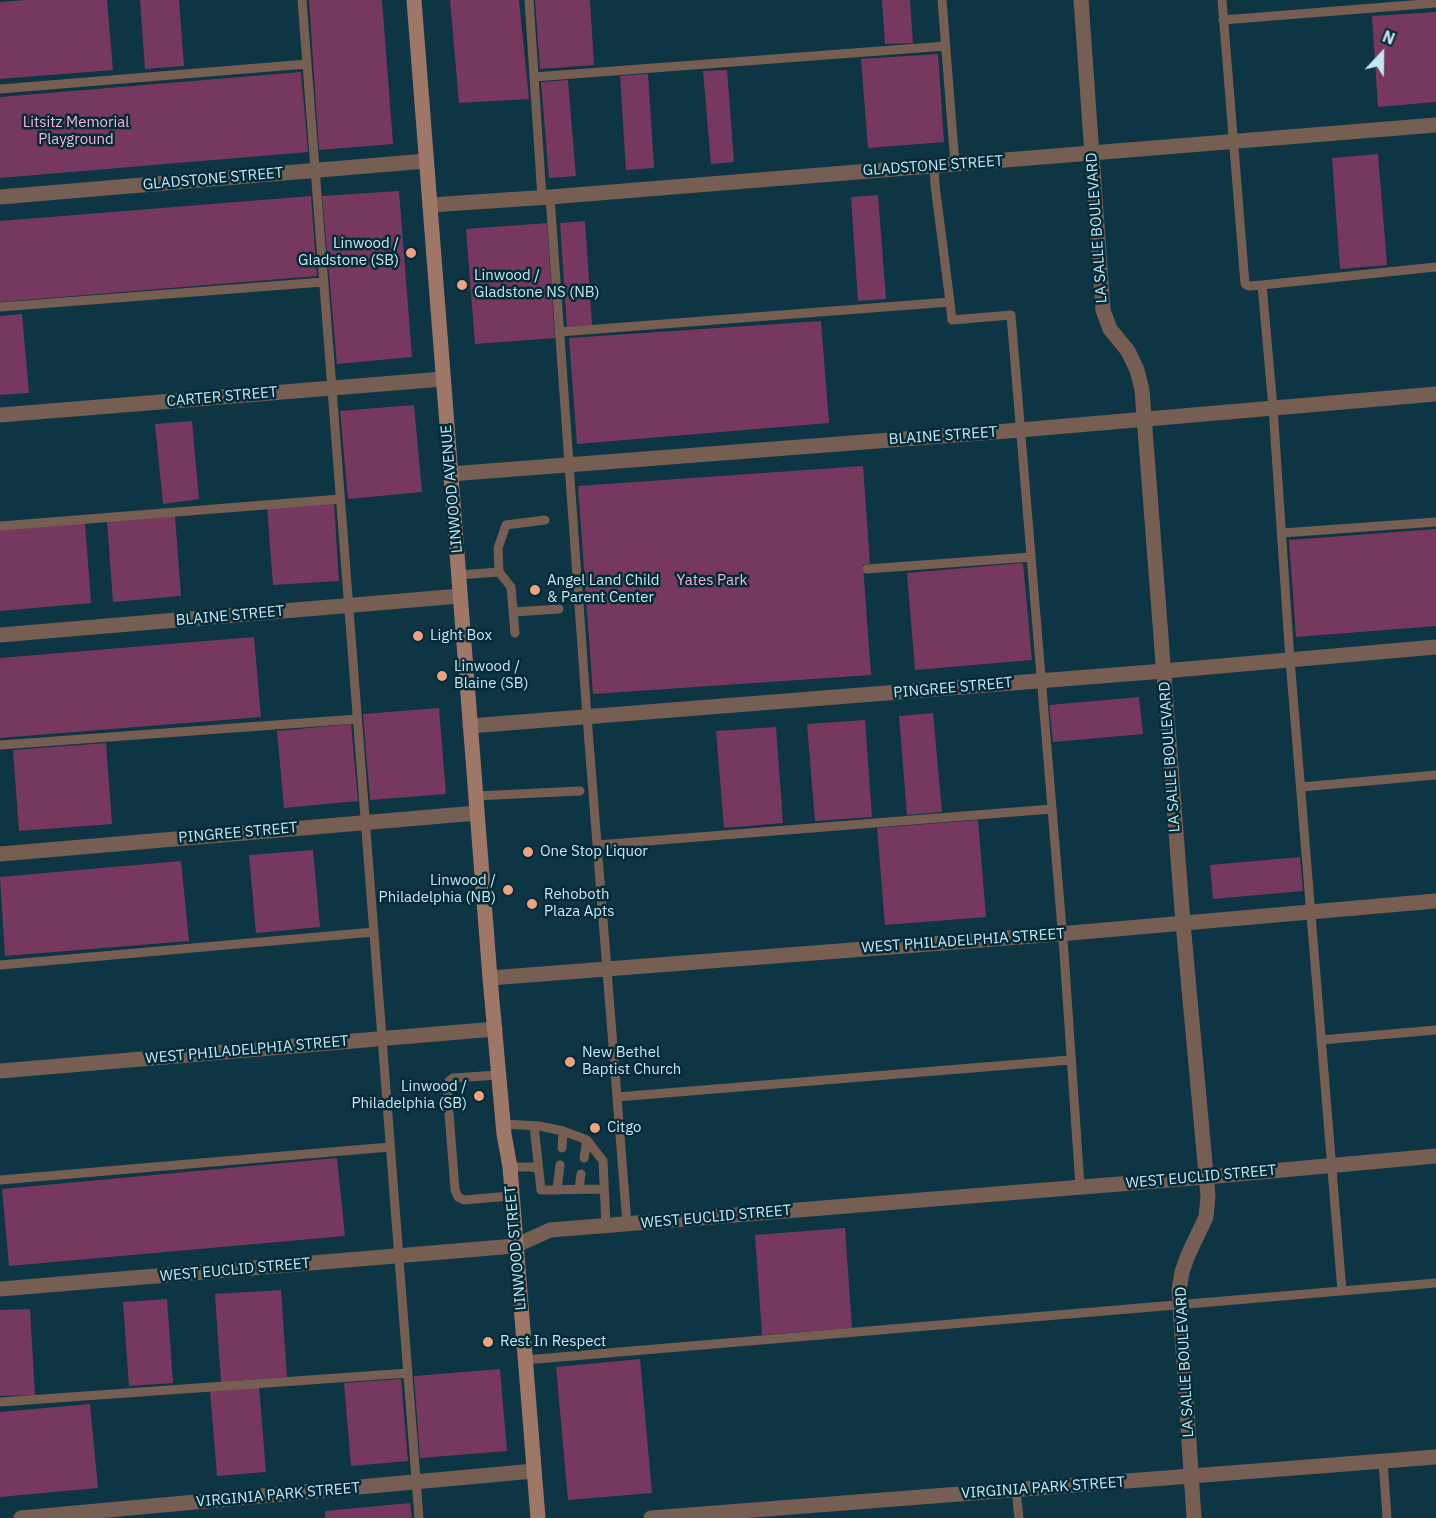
<!DOCTYPE html>
<html>
<head>
<meta charset="utf-8">
<style>
  body { margin:0 }
  #map { position:relative; width:1436px; height:1518px; overflow:hidden; background:#0e3543; font-family:"IBM Plex Sans",sans-serif }
  canvas { display:block }
  .north { position:absolute; left:1352px; top:24px; width:60px; height:60px; -webkit-text-stroke:4px #022b38; paint-order:stroke; rotate:22deg; font-size:16px; font-weight:700; line-height:24px; text-align:center; color:#c5e7f5 }
  .north::after { content:''; display:block; margin:auto; width:21px; height:27px; background:#c5e7f5; clip-path:polygon(50% 0,100% 100%,50% 72%,0 100%) }
</style>
</head>
<body>
<div id="map">
<canvas width="1436" height="1518"></canvas>
<div class="north">N</div>
</div>
<script>
const g = document.querySelector('canvas').getContext('2d');
g.lineJoin = 'round';
function fillPath(path, color) { g.fillStyle = color; g.fill(path, 'evenodd'); }
const shape = rows => new Path2D(rows.map(r => 'M' + r).join(''));
function strokePath(path, color, width, dash) { g.strokeStyle = color; g.lineWidth = width; g.lineCap = dash ? 'butt' : 'round'; g.setLineDash(dash || []); g.stroke(path); }
function drawText(font, color, halo, rows, align = 'center') {
  g.font = font + ' "IBM Plex Sans",sans-serif'; g.lineWidth = 5; g.setLineDash([]); g.textBaseline = 'middle'; g.strokeStyle = halo; g.fillStyle = color; for (const [text, x, y, turn = 0] of rows) {
    g.save(); g.translate(x, y); g.rotate((+turn || 0) * Math.PI / 180); g.textAlign = isNaN(turn) ? turn : align; if (halo) g.strokeText(text, 0, 0); g.fillText(text, 0, 0); g.restore();
  }
}
const green = shape([
  [26,0,107,0,113,70,0,79,0,2],
  [140,0,179,0,184,66,145,69],
  [309,0,382,0,393,144,319,150],
  [450,0,519,0,529,99,459,103],
  [535,0,590,0,594,65,540,69],
  [882,0,910,0,913,43,885,44],
  [1436,12,1436,102,1378,107,1372,16],
  [938,54,944,142,868,148,861,59],
  [727,70,734,162,711,164,703,71],
  [301,72,308,152,0,178,0,97],
  [648,74,654,168,626,170,620,76],
  [568,80,576,176,549,178,541,82],
  [1378,154,1387,265,1340,269,1332,158],
  [399,191,412,357,337,364,322,196],
  [878,195,886,299,858,301,851,197],
  [311,196,317,276,0,302,0,221],
  [585,221,592,325,567,327,560,223],
  [547,223,555,338,475,344,466,229],
  [22,314,29,393,0,395,0,316],
  [821,321,829,423,577,444,569,338],
  [414,405,422,492,348,499,340,411],
  [192,421,199,499,163,504,155,424],
  [863,466,870,564,863,565,871,675,593,694,578,486],
  [334,503,339,581,273,585,267,507],
  [175,516,181,596,113,602,107,521],
  [85,523,91,603,0,611,0,530],
  [1436,529,1436,626,1296,637,1289,540],
  [1023,563,1032,660,915,670,907,573],
  [254,637,261,717,0,738,0,658],
  [1139,697,1143,734,1053,742,1049,705],
  [439,708,446,794,370,800,363,714],
  [933,713,942,812,907,815,899,716],
  [865,720,872,817,815,821,807,724],
  [351,724,358,801,284,808,277,731],
  [776,727,783,823,724,828,716,731],
  [106,743,112,824,19,831,13,750],
  [978,820,986,917,885,925,877,828],
  [313,850,320,927,256,933,249,855],
  [1300,857,1303,891,1213,899,1210,865],
  [181,861,189,941,5,956,0,877],
  [337,1158,345,1236,9,1266,2,1189],
  [845,1228,852,1328,762,1335,755,1235],
  [281,1290,287,1377,221,1382,215,1294],
  [167,1299,173,1383,129,1386,123,1302],
  [30,1309,35,1395,0,1396,0,1310],
  [640,1359,652,1493,568,1500,556,1367],
  [500,1369,507,1451,420,1458,414,1376],
  [401,1379,408,1461,351,1466,344,1383],
  [259,1387,266,1472,217,1476,210,1391],
  [90,1404,98,1488,0,1497,0,1412],
  [410,1503,412,1518,325,1518,325,1511]
]);
const lane = shape([
  [302,0,419,1518],
  [529,0,542,198],
  [942,0,955,164],
  [1222,0,1245,284,1249,286,1262,285,1273,408,1290,660,1342,1291],
  [1223,20,1436,3],
  [534,77,946,46],
  [0,89,307,64],
  [550,197,587,717,627,1224],
  [1262,285,1436,267],
  [950,302,952,320,1011,315,1064,953,1080,1186],
  [0,307,323,282],
  [559,332,950,302,935,185,934,166],
  [0,526,340,499],
  [1282,533,1436,522],
  [867,569,1031,557],
  [499,572,511,587,515,633],
  [459,575,499,572,498,548,506,525,545,520],
  [514,612,559,609],
  [0,745,357,719],
  [1301,787,1436,775],
  [475,796,580,791],
  [597,845,1052,809],
  [0,965,374,932],
  [1321,1040,1436,1030],
  [499,1075,453,1078,449,1081,447,1087,455,1190,458,1197,464,1200,510,1196],
  [617,1097,1070,1060],
  [503,1124,539,1126,563,1131,587,1140,603,1161,606,1226],
  [534,1126,541,1190,604,1189],
  [562,1148,563,1131],
  [584,1158,587,1140],
  [510,1167,533,1167,538,1169],
  [0,1180,390,1147],
  [579,1189,581,1174],
  [557,1190,560,1165],
  [525,1360,1436,1283],
  [0,1402,408,1373],
  [1383,1461,1387,1518],
  [1016,1490,1019,1518]
]);
const street = shape([
  [1081,0,1103,310,1110,329,1128,351,1137,370,1142,390,1183,923,1208,1196,1206,1217,1188,1255,1182,1272,1179,1290,1194,1518],
  [0,197,426,161],
  [430,205,550,197,1436,125],
  [0,415,443,379],
  [450,474,1020,430,1436,394],
  [0,635,460,596],
  [470,726,1164,671,1436,647],
  [0,854,477,813],
  [490,978,1059,934,1436,901],
  [0,1071,495,1029],
  [0,1289,515,1246,550,1230,1206,1177,1436,1156],
  [21,1518,534,1471],
  [651,1518,1436,1457]
]);
const secondary = shape([
  [414,0,490,978,504,1134,510,1167,538,1518]
]);
const markers = [
  [411,253,6,"#f1a17d"],
  [462,285,6,"#f1a17d"],
  [535,590,6,"#f1a17d"],
  [418,636,6,"#f1a17d"],
  [442,676,6,"#f1a17d"],
  [528,852,6,"#f1a17d"],
  [508,890,6,"#f1a17d"],
  [532,904,6,"#f1a17d"],
  [570,1062,6,"#f1a17d"],
  [479,1096,6,"#f1a17d"],
  [595,1128,6,"#f1a17d"],
  [488,1342,6,"#f1a17d"]
];
const parkNames = [
  ["Litsitz Memorial",76,123],
  ["Playground",76,140],
  ["Yates Park",712,581]
];
const streetNames = [
  ["GLADSTONE STREET",933,166,-4],
  ["GLADSTONE STREET",213,179,-5],
  ["LA SALLE BOULEVARD",1097,228,-94],
  ["CARTER STREET",222,397,-5],
  ["BLAINE STREET",943,436,-4],
  ["LINWOOD AVENUE",452,489,-95],
  ["BLAINE STREET",230,616,-5],
  ["PINGREE STREET",953,688,-5],
  ["LA SALLE BOULEVARD",1170,757,-94],
  ["PINGREE STREET",238,833,-5],
  ["WEST PHILADELPHIA STREET",963,941,-4],
  ["WEST PHILADELPHIA STREET",247,1050,-5],
  ["WEST EUCLID STREET",1201,1177,-5],
  ["WEST EUCLID STREET",716,1217,-5],
  ["LINWOOD STREET",516,1248,-95],
  ["WEST EUCLID STREET",235,1270,-5],
  ["LA SALLE BOULEVARD",1185,1362,-93],
  ["VIRGINIA PARK STREET",1043,1488,-4],
  ["VIRGINIA PARK STREET",278,1495,-5]
];
const poiNames = [
  ["Linwood /",399,244,"right"],
  ["Gladstone (SB)",399,261,"right"],
  ["Linwood /",474,276],
  ["Gladstone NS (NB)",474,293],
  ["Angel Land Child",547,581],
  ["& Parent Center",547,598],
  ["Light Box",430,636],
  ["Linwood /",454,667],
  ["Blaine (SB)",454,684],
  ["One Stop Liquor",540,852],
  ["Linwood /",496,881,"right"],
  ["Philadelphia (NB)",496,898,"right"],
  ["Rehoboth",544,895],
  ["Plaza Apts",544,912],
  ["New Bethel",582,1053],
  ["Baptist Church",582,1070],
  ["Linwood /",467,1087,"right"],
  ["Philadelphia (SB)",467,1104,"right"],
  ["Citgo",607,1128],
  ["Rest In Respect",500,1342]
];
fillPath(green, '#76385e');
strokePath(lane, '#775e53', 9);
strokePath(street, '#775e53', 15);
strokePath(secondary, '#9f7766', 15);
for (const [x, y, r, color] of markers) { const dot = new Path2D(); dot.arc(x, y, r, 0, 2 * Math.PI); g.fillStyle = color; g.fill(dot); strokePath(dot, '#022b38', 2); }
drawText('15px', '#fab1da', '#022b38', parkNames);
drawText('15px', '#c5e7f5', '#022b38', streetNames);
drawText('15px', '#c5e7f5', '#022b38', poiNames, 'left');
</script>
</body>
</html>
